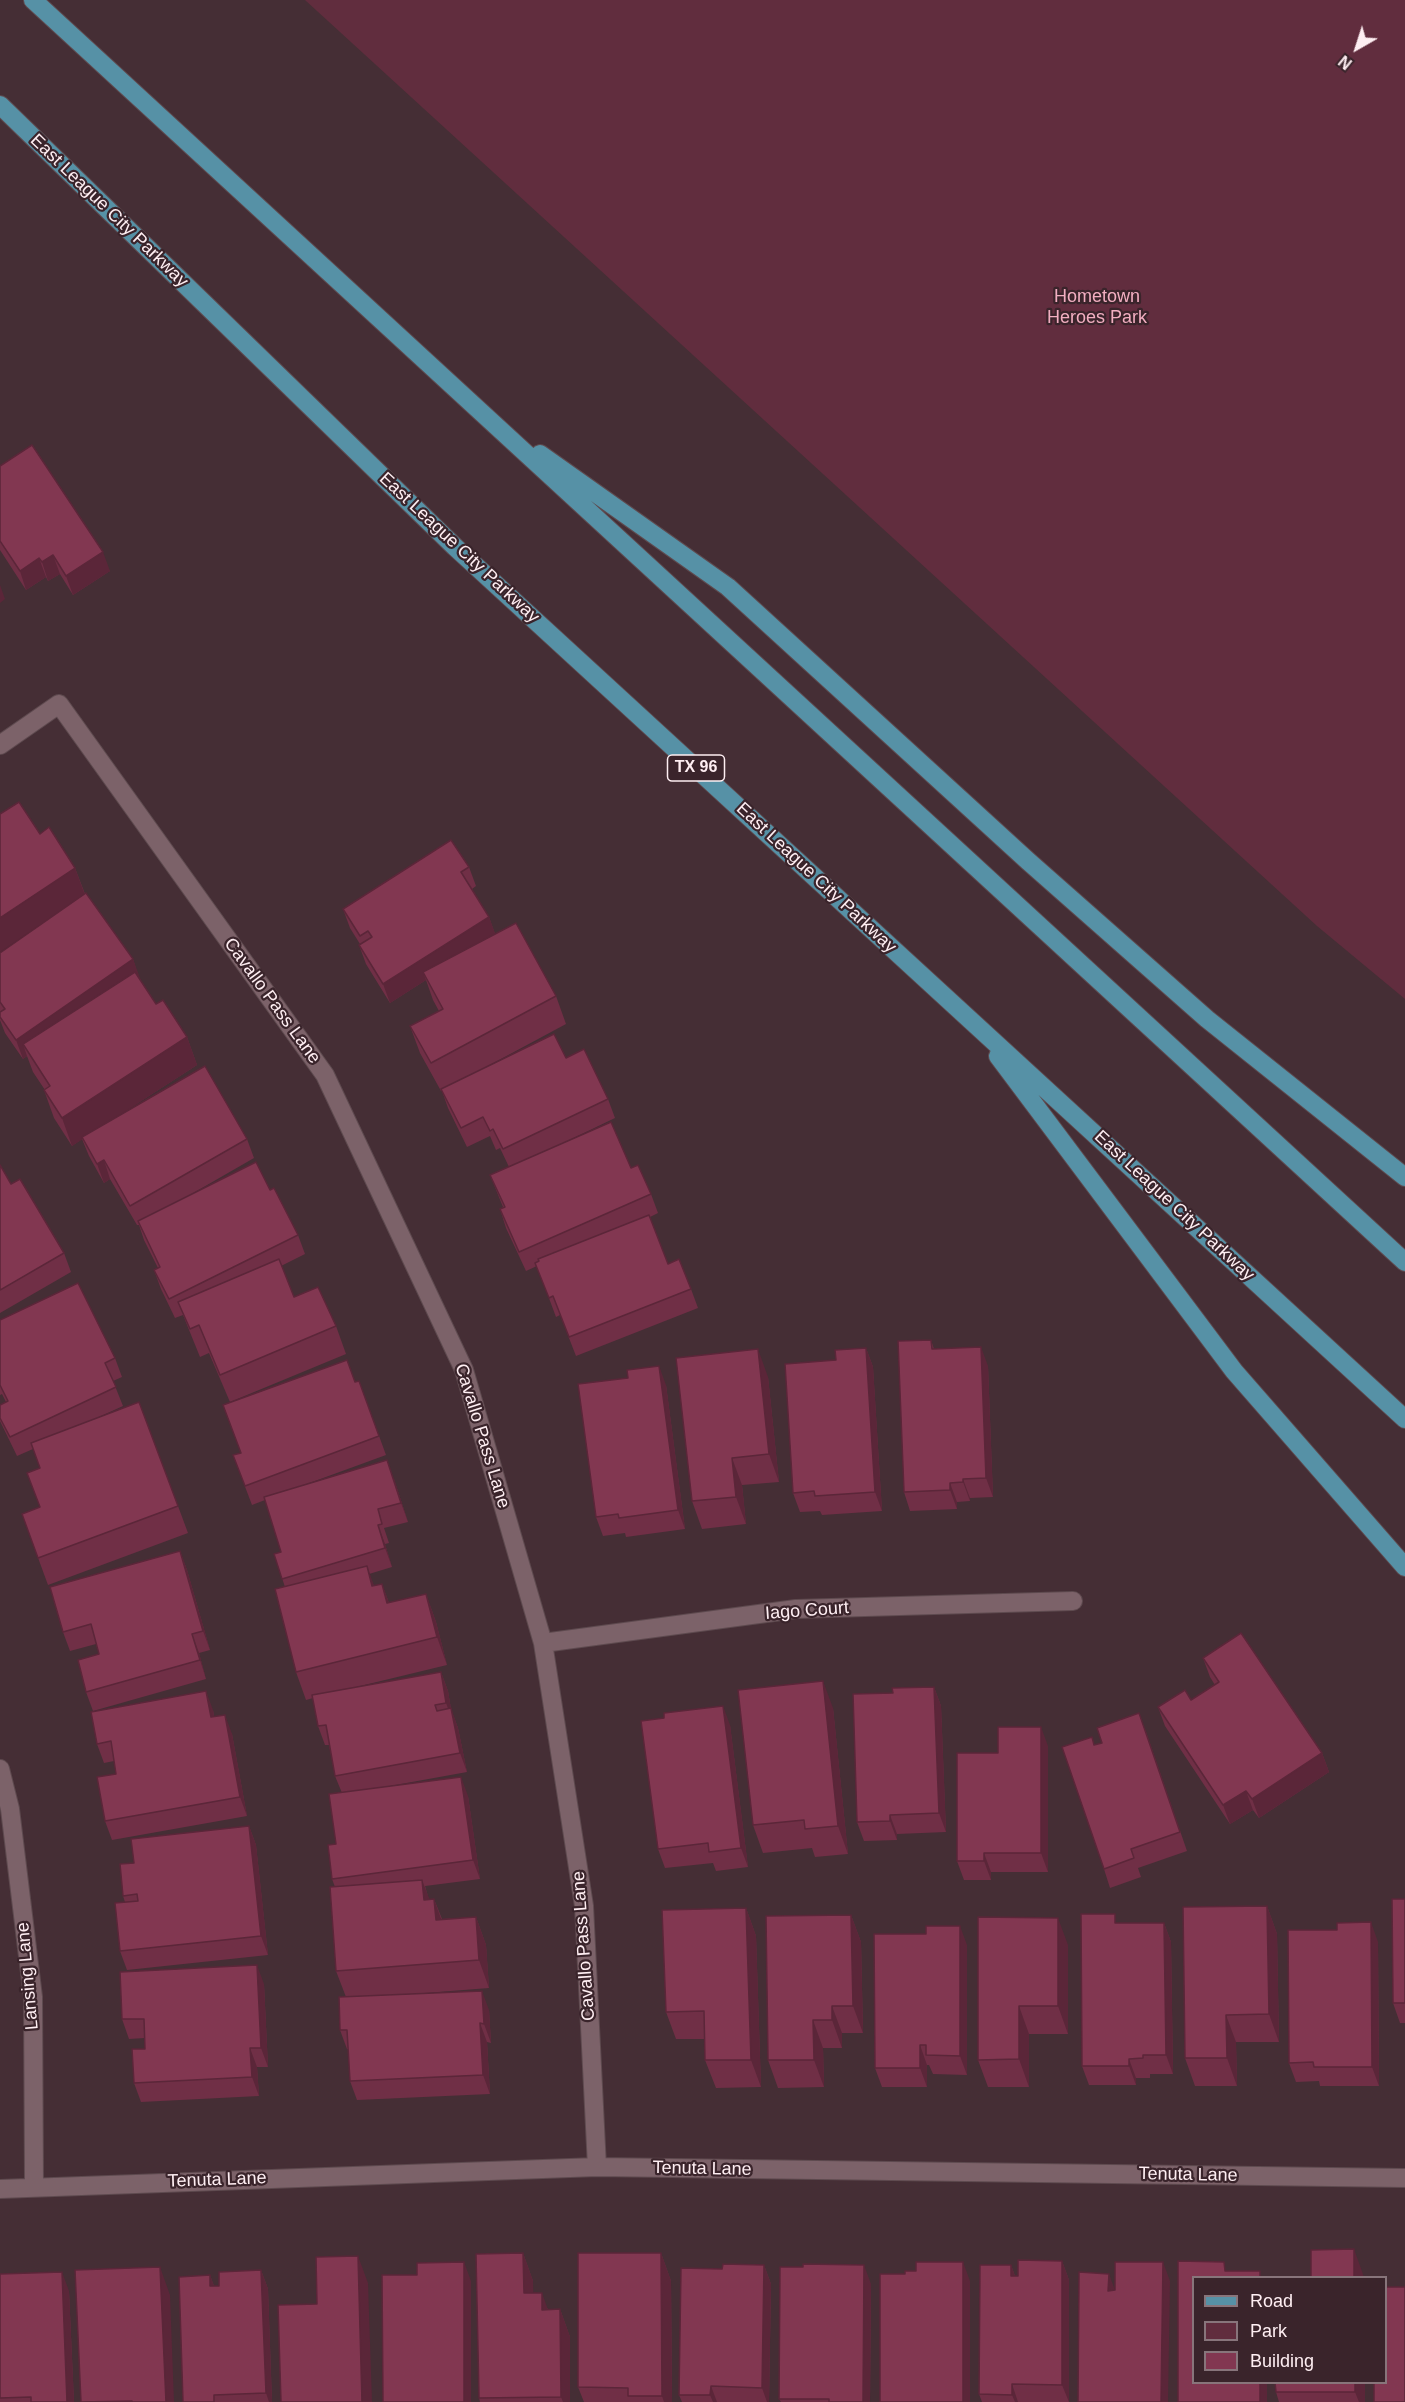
<!DOCTYPE html>
<html>
<head>
<meta charset="utf-8">
<style>
  body { margin:0 }
  #map { position:relative; width:1405px; height:2402px; overflow:hidden; background:#452e35; font-family:Helvetica,sans-serif }
  canvas { display:block }
  .legend { position:absolute; left:1192px; top:2276px; width:195px; height:108px; box-sizing:border-box; background:#3a242b; border:2px solid #88757b; margin:0; padding:8px 10px; list-style:none; font-size:18px; color:#feeef2 }
  .legend li { display:flex; align-items:center; gap:12px; height:30px }
  .legend b { width:30px; border:2px solid #88757b }
  .north { position:absolute; left:1327px; top:18px; width:60px; height:60px; -webkit-text-stroke:4px #3a242b; paint-order:stroke; rotate:219deg; font-size:16px; font-weight:700; line-height:24px; text-align:center; color:#feeef2 }
  .north::after { content:''; display:block; margin:auto; width:21px; height:27px; background:#feeef2; clip-path:polygon(50% 0,100% 100%,50% 72%,0 100%) }
</style>
</head>
<body>
<div id="map">
<canvas width="1405" height="2402"></canvas>
<ul class="legend">
<li><b style="height:8px;background:#5691a6"></b>Road</li>
<li><b style="height:16px;background:#612d3e"></b>Park</li>
<li><b style="height:16px;background:#823751"></b>Building</li>
</ul>
<div class="north">N</div>
</div>
<script>
const g = document.querySelector('canvas').getContext('2d');
g.lineJoin = 'round';
function fillPath(path, color) { g.fillStyle = color; g.fill(path, 'evenodd'); }
const shape = rows => new Path2D(rows.map(r => 'M' + r).join(''));
function strokePath(path, color, width, dash) { g.strokeStyle = color; g.lineWidth = width; g.lineCap = dash ? 'butt' : 'round'; g.setLineDash(dash || []); g.stroke(path); }
function drawText(font, color, halo, rows, align = 'center') {
  g.font = font + ' Helvetica,sans-serif'; g.lineWidth = 4.5; g.setLineDash([]); g.textBaseline = 'middle'; g.strokeStyle = halo; g.fillStyle = color; for (const [text, x, y, turn = 0] of rows) {
    g.save(); g.translate(x, y); g.rotate((+turn || 0) * Math.PI / 180); g.textAlign = isNaN(turn) ? turn : align; if (halo) g.strokeText(text, 0, 0); g.fillText(text, 0, 0); g.restore();
  }
}
const green = shape([
  [305,0,1405,0,1405,999,1317,926]
]);
const minor = shape([
  [0,745,59,704,325,1075,464,1370,543,1643,584,1906,597,2167],
  [543,1643,796,1609,1073,1601],
  [0,1769,10,1809,33,1997,34,2186],
  [0,2189,597,2167,1405,2178]
]);
const primary = shape([
  [33,0,1405,1262],
  [0,105,455,547,1405,1419],
  [540,454,728,587,1028,861,1207,1019,1405,1177],
  [998,1056,1234,1371,1405,1567]
]);
const wall = shape([
  [0,466,110,571,73,595,60,574,48,581,46,577,26,590,0,550],
  [40,834,75,868,85,894,133,959,139,978,156,1004,187,1037,197,1065,121,1114,247,1139,254,1158,188,1196,270,1190,298,1235,305,1254,281,1266,294,1297,336,1326,346,1354,230,1402,209,1353,200,1357,183,1315,175,1318,161,1289,154,1270,158,1268,144,1240,139,1225,137,1225,110,1179,104,1183,89,1156,82,1139,72,1146,54,1118,44,1090,45,1090,33,1072,27,1056,23,1059,5,1033,0,1020,0,953,39,926],
  [469,867,476,886,472,889,489,917,495,934,556,996,566,1024,486,1067,566,1058,608,1099,615,1118,559,1145,631,1168,651,1194,658,1213,650,1217,668,1264,691,1289,698,1308,576,1356,560,1315,556,1317,537,1266,526,1271,506,1228,500,1209,503,1207,490,1175,509,1167,500,1148,496,1150,490,1136,467,1147,448,1108,442,1091,441,1091,420,1053,410,1026,439,1011,433,1000,426,980,390,1003,366,964,359,945,360,944,350,928,343,909],
  [0,1165,11,1184,64,1253,71,1272,0,1313],
  [0,1320,115,1358,122,1377,113,1381,123,1406,99,1417,178,1506,188,1533,48,1585,22,1514,40,1507,40,1468,33,1449,17,1456,0,1421,0,1405,6,1402,2,1394,0,1395],
  [931,1340,934,1349,988,1366,993,1497,970,1498,970,1501,957,1502,957,1509,910,1511,904,1492],
  [866,1348,873,1367,882,1511,822,1515,820,1511,800,1512,793,1493,836,1360],
  [768,1377,779,1482,742,1485,746,1524,702,1529,692,1501],
  [359,1381,386,1455,304,1485,394,1479,408,1522,384,1528,389,1543,385,1544,392,1567,369,1574,374,1586,382,1584,389,1603,426,1594,436,1622,447,1665,356,1687,441,1672,448,1691,451,1709,458,1728,467,1772,390,1786,468,1796,480,1879,425,1886,429,1900,434,1899,442,1919,476,1917,486,1945,489,1988,400,1995,489,2010,491,2043,487,2042,490,2094,357,2100,350,2081,348,2049,347,2049,340,2030,346,1997,336,1971,335,1887,332,1879,342,1793,335,1776,329,1745,325,1745,318,1726,313,1698,306,1700,296,1672,285,1587,274,1554,281,1552,265,1500,252,1505,233,1455,241,1453,355,1382],
  [666,1385,685,1529,626,1537,625,1533,603,1536,596,1517],
  [180,1551,187,1570,210,1650,199,1653,206,1679,93,1711,86,1692,99,1654,96,1644,70,1651,63,1632],
  [1203,1658,1322,1753,1329,1772,1259,1818,1253,1810,1230,1824,1165,1726,1158,1707,1191,1700,1215,1685,1210,1677],
  [934,1687,941,1706,946,1832,897,1834,897,1840,864,1841,857,1822,893,1693],
  [833,1708,848,1854,815,1857,812,1848,763,1853,753,1825],
  [213,1710,214,1716,232,1734,247,1816,112,1840,105,1821,116,1774,114,1761,104,1763,97,1744],
  [730,1725,748,1867,716,1871,713,1863,665,1868,658,1849],
  [1146,1732,1187,1851,1138,1868,1141,1877,1110,1888,1104,1869,1092,1737,1094,1745],
  [1048,1746,1048,1872,991,1872,991,1880,964,1880,957,1861,998,1753],
  [249,1826,256,1845,268,1955,127,1970,120,1951,125,1902,123,1896,134,1863],
  [1405,1899,1405,2023,1400,2023,1393,2003],
  [1267,1906,1277,1934,1279,2042,1236,2042,1237,2086,1195,2086,1185,2058],
  [746,1908,756,1936,761,2087,716,2088,705,2060,705,2039,676,2039,666,2012],
  [851,1915,861,1942,863,2033,842,2033,842,2048,823,2048,824,2087,778,2088,768,2060],
  [978,1917,1068,1945,1068,2034,1029,2034,1029,2087,988,2087,978,2060],
  [1118,1923,1164,1923,1171,1942,1173,2074,1150,2074,1150,2078,1136,2078,1136,2085,1089,2085,1082,2066],
  [1378,1942,1379,2086,1320,2086,1319,2081,1296,2082,1289,2063],
  [967,1945,967,2075,933,2074,929,2065,927,2065,927,2087,882,2087,875,2068],
  [264,1984,268,2067,257,2067,259,2096,141,2102,134,2083,145,2049,145,2038,129,2039,122,2019],
  [523,2253,533,2281,533,2293,548,2309,560,2309,570,2337,570,2402,480,2402,479,2398],
  [661,2253,671,2281,672,2402,584,2402,578,2387],
  [1062,2261,1069,2280,1069,2402,982,2402,979,2394,1011,2265,1015,2276,1018,2276],
  [764,2265,771,2284,769,2402,682,2402,679,2395,722,2269],
  [803,2267,871,2284,870,2402,781,2402,779,2399],
  [261,2270,268,2289,272,2402,183,2402,210,2275,214,2286,219,2286],
  [0,2274,69,2291,74,2402,0,2402],
  [1275,2382,1365,2382,1365,2402,1279,2402,1276,2392]
]);
const shadedWall = shape([
  [103,552,110,571,73,595,66,576],
  [53,555,60,574,48,581,42,562],
  [39,558,46,577,26,590,20,571],
  [0,585,5,599,0,603],
  [75,868,85,895,0,952,0,918],
  [489,917,496,936,423,972,426,980,390,1003,383,984],
  [133,959,140,978,30,1055,23,1044,27,1056,23,1059,16,1040],
  [187,1037,197,1065,72,1146,62,1118],
  [104,1160,110,1179,104,1183,97,1164],
  [981,1347,988,1366,993,1497,986,1478],
  [866,1348,873,1367,882,1511,875,1492],
  [758,1349,768,1377,779,1482,769,1454],
  [659,1366,666,1385,685,1529,678,1510],
  [732,1458,742,1485,746,1524,736,1497],
  [387,1460,394,1479,408,1522,401,1503],
  [963,1479,970,1498,970,1501,963,1482],
  [950,1483,957,1502,957,1509,950,1490],
  [378,1525,385,1544,392,1567,385,1548],
  [180,1551,187,1570,210,1650,203,1631],
  [367,1566,377,1594,372,1586],
  [382,1584,392,1611,387,1603],
  [426,1594,436,1622,447,1665,437,1637],
  [192,1634,199,1653,206,1679,200,1660],
  [441,1672,448,1691,453,1722,446,1703],
  [823,1681,833,1708,848,1854,838,1826],
  [934,1687,941,1706,946,1832,939,1813],
  [206,1691,213,1710,217,1736,211,1717],
  [723,1706,730,1725,748,1867,741,1848],
  [451,1708,458,1728,467,1772,460,1753],
  [225,1715,232,1734,247,1816,240,1797],
  [1041,1727,1048,1746,1048,1872,1041,1853],
  [1322,1753,1329,1772,1259,1818,1252,1799],
  [461,1777,468,1796,480,1879,473,1860],
  [1246,1791,1253,1810,1230,1824,1223,1805],
  [890,1815,897,1834,897,1840,890,1821],
  [249,1826,256,1845,268,1955,261,1936],
  [984,1853,991,1872,991,1880,984,1861],
  [422,1880,433,1908,424,1900],
  [434,1899,444,1927,436,1920],
  [1267,1906,1277,1934,1279,2042,1269,2014],
  [746,1908,756,1936,761,2087,751,2060],
  [851,1915,861,1942,863,2033,853,2006],
  [476,1917,486,1945,489,1988,479,1960],
  [1058,1918,1068,1945,1068,2034,1058,2006],
  [1371,1922,1378,1942,1379,2086,1372,2067],
  [1164,1923,1171,1942,1173,2074,1166,2055],
  [960,1926,967,1945,967,2075,960,2056],
  [257,1965,264,1984,268,2067,261,2048],
  [482,1991,489,2010,491,2043,484,2024],
  [832,2006,842,2033,842,2048,832,2020],
  [1019,2006,1029,2034,1029,2087,1019,2059],
  [1226,2015,1236,2042,1237,2086,1227,2058],
  [813,2020,823,2048,824,2087,814,2060],
  [480,2023,487,2042,490,2094,483,2075],
  [920,2045,927,2065,927,2087,920,2068],
  [250,2048,257,2067,259,2096,252,2077],
  [1129,2059,1136,2078,1136,2085,1129,2066],
  [1354,2249,1364,2277,1354,2277],
  [523,2253,533,2281,534,2320,524,2293],
  [661,2253,671,2281,672,2402,664,2402,662,2396],
  [358,2256,368,2283,372,2402,362,2402],
  [1062,2261,1069,2280,1069,2402,1062,2385],
  [464,2262,471,2281,471,2402,464,2402],
  [963,2262,970,2281,970,2402,963,2402],
  [1163,2262,1170,2281,1168,2402,1161,2402],
  [764,2265,771,2284,769,2402,767,2402,762,2388],
  [864,2265,871,2284,870,2402,863,2402],
  [1011,2265,1018,2284,1011,2276],
  [160,2267,170,2295,174,2402,166,2402],
  [261,2270,268,2289,272,2402,269,2402,266,2393],
  [62,2272,69,2291,74,2402,67,2402],
  [1109,2274,1116,2293,1108,2291],
  [210,2275,217,2294,210,2286],
  [542,2293,552,2321,542,2310],
  [560,2309,570,2337,570,2402,563,2402,561,2397],
  [1260,2382,1267,2382,1267,2402,1260,2402],
  [1355,2382,1365,2382,1365,2402,1359,2402,1355,2392],
  [1012,2384,1018,2402,1015,2402,1012,2395],
  [711,2386,717,2402,713,2402,710,2395]
]);
const building = shape([
  [32,445,103,552,66,576,53,555,42,562,39,558,20,571,0,541,0,466,32,445],
  [19,802,40,834,49,827,75,868,0,918,0,814,19,802],
  [451,840,469,867,461,872,489,917,383,984,359,945,372,937,368,931,360,936,343,909,451,840],
  [86,893,133,959,16,1040,0,1017,0,1012,5,1009,0,1002,0,953,86,893],
  [516,923,556,996,431,1063,410,1026,443,1009,423,972,516,923],
  [135,972,156,1004,163,1000,187,1037,62,1118,44,1090,50,1086,23,1044,135,972],
  [554,1034,566,1058,584,1049,608,1099,503,1149,493,1129,490,1131,483,1117,461,1128,441,1089,554,1034],
  [205,1066,247,1139,130,1206,104,1160,97,1164,82,1137,205,1066],
  [611,1122,631,1168,638,1165,651,1194,519,1252,500,1209,505,1207,490,1175,611,1122],
  [256,1162,270,1190,274,1188,298,1235,169,1299,154,1270,160,1267,138,1221,256,1162],
  [0,1165,11,1184,20,1179,64,1253,0,1290,0,1165],
  [649,1215,668,1264,679,1259,691,1289,569,1337,553,1296,549,1298,535,1263,539,1261,538,1259,649,1215],
  [279,1259,294,1297,318,1287,336,1326,220,1375,199,1325,190,1329,178,1302,279,1259],
  [78,1283,115,1358,105,1363,116,1387,10,1437,0,1418,0,1405,8,1401,0,1385,0,1320,78,1283],
  [931,1340,932,1349,981,1347,986,1478,963,1479,963,1482,950,1483,950,1490,904,1492,898,1341,931,1340],
  [866,1348,875,1492,815,1496,814,1491,793,1493,785,1364,836,1360,835,1350,866,1348],
  [758,1349,769,1454,732,1458,736,1497,692,1501,676,1358,758,1349],
  [347,1360,355,1382,359,1381,379,1436,245,1486,233,1455,241,1453,223,1405,347,1360],
  [659,1366,678,1510,619,1518,618,1514,596,1517,578,1384,628,1378,627,1370,659,1366],
  [139,1402,178,1506,38,1558,22,1514,40,1507,27,1473,40,1468,31,1443,139,1402],
  [387,1460,401,1503,378,1509,382,1524,378,1525,385,1548,282,1579,274,1554,281,1552,264,1497,387,1460],
  [180,1551,203,1631,192,1634,200,1660,86,1692,78,1660,99,1654,91,1624,63,1632,50,1587,180,1551],
  [367,1566,372,1586,382,1584,387,1603,426,1594,437,1637,296,1672,275,1589,367,1566],
  [1241,1633,1322,1753,1252,1799,1246,1791,1223,1805,1158,1707,1185,1690,1191,1700,1219,1682,1203,1658,1241,1633],
  [441,1672,446,1703,435,1705,437,1711,451,1708,460,1753,335,1776,326,1725,318,1726,312,1695,441,1672],
  [823,1681,838,1826,805,1829,804,1820,753,1825,738,1690,823,1681],
  [934,1687,939,1813,890,1815,890,1821,857,1822,853,1694,893,1693,892,1688,934,1687],
  [206,1691,211,1717,225,1715,240,1797,105,1821,97,1777,116,1774,111,1741,97,1744,91,1712,206,1691],
  [723,1706,741,1848,709,1852,708,1843,658,1849,641,1721,664,1718,664,1713,723,1706],
  [1139,1713,1180,1832,1131,1849,1134,1858,1104,1869,1062,1747,1092,1737,1094,1745,1102,1743,1097,1728,1139,1713],
  [998,1727,1041,1727,1041,1853,984,1853,984,1861,957,1861,957,1753,998,1753,998,1727],
  [461,1777,473,1860,332,1879,328,1845,336,1844,329,1794,461,1777],
  [249,1826,261,1936,120,1951,115,1903,138,1901,137,1894,123,1896,120,1864,134,1863,131,1839,249,1826],
  [422,1880,424,1900,434,1899,436,1920,476,1917,479,1960,336,1971,330,1887,422,1880],
  [1392,1899,1405,1899,1405,2003,1393,2003,1392,1899],
  [1267,1906,1269,2014,1226,2015,1227,2058,1185,2058,1183,1907,1267,1906],
  [746,1908,751,2060,705,2060,704,2011,666,2012,662,1910,746,1908],
  [1081,1914,1115,1914,1115,1923,1164,1923,1166,2055,1143,2055,1143,2058,1129,2059,1129,2066,1082,2066,1081,1914],
  [851,1915,853,2006,832,2006,832,2020,813,2020,814,2060,768,2060,766,1916,851,1915],
  [978,1917,1058,1918,1058,2006,1019,2006,1019,2059,978,2060,978,1917],
  [1371,1922,1372,2067,1314,2067,1313,2062,1289,2063,1288,1930,1337,1930,1337,1923,1371,1922],
  [926,1926,960,1926,960,2056,926,2055,926,2045,920,2045,920,2068,875,2068,874,1934,926,1934,926,1926],
  [257,1965,261,2048,250,2048,252,2077,134,2083,132,2049,145,2049,144,2019,122,2019,120,1972,257,1965],
  [482,1991,484,2024,480,2023,483,2075,350,2081,347,2030,340,2030,339,1997,482,1991],
  [1354,2249,1354,2277,1311,2277,1311,2250,1354,2249],
  [523,2253,524,2293,542,2293,542,2310,560,2309,561,2397,479,2398,476,2254,523,2253],
  [578,2253,661,2253,662,2396,628,2396,628,2388,578,2387,578,2253],
  [358,2256,362,2402,281,2402,278,2305,317,2304,316,2257,358,2256],
  [1018,2260,1062,2261,1062,2385,1012,2384,1012,2395,979,2394,980,2265,1011,2265,1011,2276,1018,2276,1018,2260],
  [1178,2261,1224,2262,1225,2271,1260,2271,1260,2277,1194,2277,1194,2382,1260,2382,1260,2402,1178,2402,1178,2261],
  [464,2262,464,2402,383,2402,382,2275,417,2275,417,2263,464,2262],
  [916,2262,963,2262,963,2402,880,2402,880,2274,905,2274,905,2271,916,2271,916,2262],
  [1115,2262,1163,2262,1161,2402,1078,2402,1079,2272,1109,2274,1108,2291,1115,2290,1115,2262],
  [723,2264,764,2265,762,2388,711,2386,710,2395,679,2395,681,2268,722,2269,723,2264],
  [803,2264,864,2265,863,2402,829,2402,829,2399,779,2399,780,2267,803,2267,803,2264],
  [160,2267,166,2402,132,2402,132,2401,81,2402,75,2270,160,2267],
  [261,2270,266,2393,214,2395,214,2402,183,2402,179,2277,210,2275,210,2286,219,2286,219,2272,261,2270],
  [62,2272,67,2402,31,2402,31,2397,0,2398,0,2274,62,2272],
  [1386,2287,1405,2287,1405,2402,1374,2402,1374,2382,1386,2382,1386,2287],
  [1275,2382,1355,2382,1355,2392,1276,2392,1275,2382]
]);
const shields = [
  [696,768,57]
];
const shieldNames = [
  ["TX 96",696,768]
];
const streetNames = [
  ["East League City Parkway",109,211,44],
  ["East League City Parkway",459,548,43],
  ["East League City Parkway",816,878,43],
  ["Cavallo Pass Lane",272,1001,54],
  ["East League City Parkway",1174,1206,43],
  ["Cavallo Pass Lane",482,1436,73],
  ["Iago Court",807,1611,-4],
  ["Cavallo Pass Lane",584,1946,-94],
  ["Lansing Lane",28,1976,-95],
  ["Tenuta Lane",702,2169,1],
  ["Tenuta Lane",1188,2175,1],
  ["Tenuta Lane",217,2180,-2]
];
const parkNames = [
  ["Hometown",1097,297],
  ["Heroes Park",1097,318]
];
fillPath(green, '#612d3e');
strokePath(minor, '#5e4a4f', 20);
strokePath(primary, '#5e4a4f', 20);
strokePath(minor, '#7c6269', 18);
strokePath(primary, '#5691a6', 18);
fillPath(wall, '#702f46');
fillPath(shadedWall, '#5b2639');
fillPath(building, '#823751');
strokePath(building, '#5b2639', 1.5);
for (const [x, y, w] of shields) { const box = new Path2D(); box.roundRect(x - w / 2, y - 13, w, 26, 4.5); g.fillStyle = '#3a242b'; g.fill(box); strokePath(box, '#feeef2', 1.5); }
drawText('bold 16px', '#feeef2', null, shieldNames);
drawText('18px', '#feeef2', '#3a242b', streetNames);
drawText('18px', '#f2aec1', '#3a242b', parkNames);
</script>
</body>
</html>
